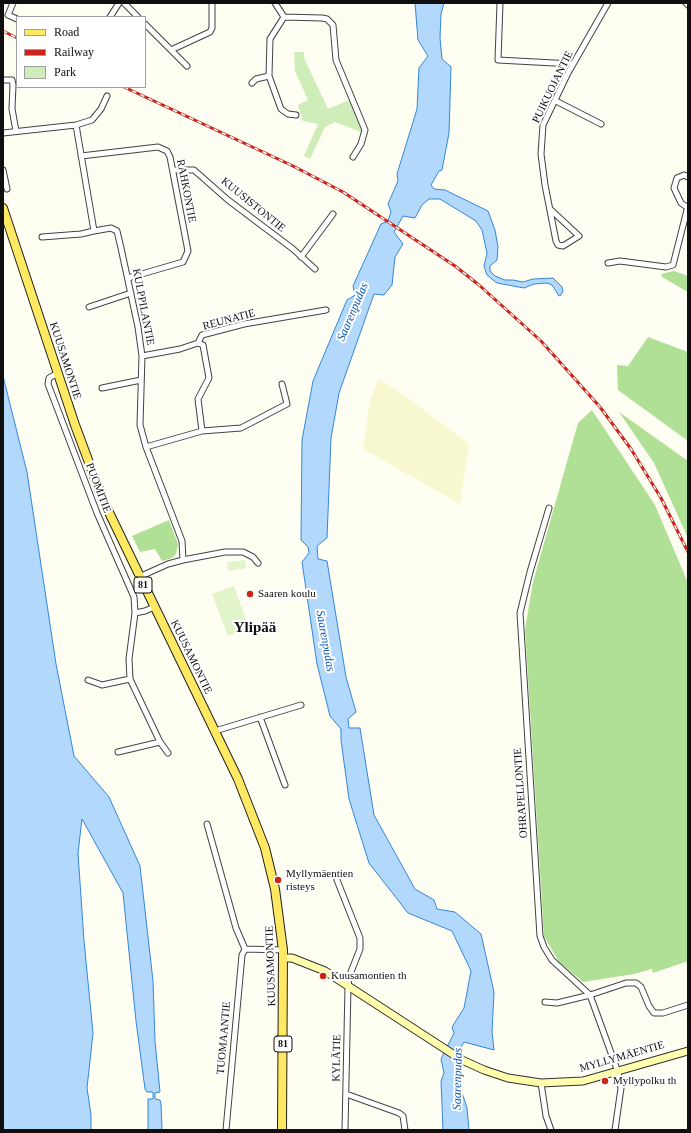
<!DOCTYPE html>
<html>
<head>
<meta charset="utf-8">
<style>
  body { margin:0 }
  #map { position:relative; width:691px; height:1133px; overflow:hidden; background:#fffef2; font-family:Georgia,serif }
  canvas { display:block }
  .frame { position:absolute; inset:0; border:4px solid #0f0f0f; pointer-events:none }
  .legend { position:absolute; left:16px; top:16px; width:130px; height:72px; box-sizing:border-box; background:#fff; border:1px solid #9f9f9f; margin:0; padding:5px 7px; list-style:none; font-size:12px; color:#0f0f0f }
  .legend li { display:flex; align-items:center; gap:8px; height:20px }
  .legend b { width:20px; border:1px solid #9f9f9f }
</style>
</head>
<body>
<div id="map">
<canvas width="691" height="1133"></canvas>
<div class="frame"></div>
<ul class="legend">
<li><b style="height:5px;background:#ffe862"></b>Road</li>
<li><b style="height:5px;background:#cb241c"></b>Railway</li>
<li><b style="height:11px;background:#ceedb8"></b>Park</li>
</ul>
</div>
<script>
const g = document.querySelector('canvas').getContext('2d');
g.lineJoin = 'round';
function fillPath(path, color) { g.fillStyle = color; g.fill(path, 'evenodd'); }
const shape = rows => new Path2D(rows.map(r => 'M' + r).join(''));
function strokePath(path, color, width, dash) { g.strokeStyle = color; g.lineWidth = width; g.lineCap = dash ? 'butt' : 'round'; g.setLineDash(dash || []); g.stroke(path); }
function drawText(font, color, halo, rows, align = 'center') {
  g.font = font + ' Georgia,serif'; g.lineWidth = 4; g.setLineDash([]); g.textBaseline = 'middle'; g.strokeStyle = halo; g.fillStyle = color; for (const [text, x, y, turn = 0] of rows) {
    g.save(); g.translate(x, y); g.rotate((+turn || 0) * Math.PI / 180); g.textAlign = isNaN(turn) ? turn : align; if (halo) g.strokeText(text, 0, 0); g.fillText(text, 0, 0); g.restore();
  }
}
const farmland = shape([
  [378,379,397,390,469,444,460,504,363,449,369,405]
]);
const green = shape([
  [294,52,304,52,304,58,328,109,349,100,361,127,361,132,335,122,325,127,310,159,304,156,318,124,303,121,298,105,308,100,295,71]
]);
const forest = shape([
  [674,271,688,276,688,292,662,277,661,274],
  [648,337,688,352,688,441,618,390,617,365,628,366],
  [592,410,655,505,688,583,688,961,653,973,652,969,634,974,583,982,559,962,544,936,525,629,533,582,578,423],
  [619,412,688,461,688,538,654,463],
  [169,520,178,544,176,554,172,558,162,561,155,549,140,552,132,536]
]);
const pitch = shape([
  [245,560,246,568,228,571,227,562],
  [234,586,249,628,228,636,212,594]
]);
const water = shape([
  [415,3,444,3,441,14,440,38,442,59,451,67,449,133,442,170,439,171,431,185,434,189,445,190,488,211,495,230,498,247,497,260,490,266,490,271,495,276,505,280,513,280,523,282,533,279,553,278,562,287,563,291,561,295,559,296,552,285,547,283,534,284,524,288,497,283,493,280,487,275,484,266,487,253,482,230,476,221,440,199,429,199,422,205,415,218,403,216,394,232,403,244,395,257,392,285,384,295,374,294,339,393,331,438,327,538,317,546,318,559,327,561,346,677,356,712,348,719,349,728,360,728,374,815,415,889,434,900,437,909,455,912,481,934,494,992,492,1032,494,1050,464,1042,452,1062,467,1108,469,1130,443,1130,441,1081,444,1073,441,1059,454,1033,452,1027,464,1008,471,971,452,931,408,913,369,863,349,799,341,740,341,729,330,716,317,664,302,562,309,553,308,547,301,540,302,440,313,381,347,300,355,295,353,286,381,224,388,221,391,212,388,204,398,181,397,174,417,109,419,68,428,56,418,40,415,3],
  [3,376,27,472,56,664,74,756,109,797,140,866,153,981,155,1041,160,1092,155,1093,155,1099,160,1100,161,1104,162,1130,148,1130,148,1099,153,1099,153,1092,147,1092,145,1089,136,1021,123,893,82,819,78,853,84,941,93,1033,87,1088,91,1115,91,1130,3,1130,3,376]
]);
const river = shape([
  [455,1083,457,1048]
]);
const minor = shape([
  [13,3,8,15,17,19],
  [124,3,138,17],
  [275,3,284,17,322,18,327,19,333,25,336,60,365,130,361,144,353,157],
  [500,3,498,60,573,64],
  [686,3,688,5],
  [110,17,119,3],
  [284,17,270,39,269,76,281,109,288,114,296,115],
  [145,24,171,50,210,32,212,28,212,3],
  [171,50,187,66],
  [3,80,12,80,13,85,12,109,16,131],
  [252,83,256,79,269,76],
  [556,101,601,124],
  [76,125,94,231,111,228,117,231,121,248,138,327,142,356,140,425,146,447,182,541,183,560,168,564,139,577],
  [3,133,76,125,92,120,101,109,107,96],
  [81,156,158,147,167,151,170,157,188,251,183,262,128,278],
  [3,170,7,189],
  [173,170,194,170,228,200,293,249,315,269],
  [688,208,681,203,674,188,677,178,684,175,688,177],
  [550,209,579,236,563,246,558,245,556,241,545,185,541,154,543,125,568,73,608,3],
  [42,237,81,234,94,231],
  [301,257,333,214],
  [608,263,620,261,666,267,673,265,688,206],
  [89,307,131,293],
  [198,343,203,345,209,378,198,399,202,431],
  [142,356,180,349,198,343,202,335,244,324,326,310],
  [58,373,49,378,48,384,97,513,134,597,135,613,129,659,130,679,160,742,168,753],
  [102,388,141,380],
  [146,447,202,431,241,428,287,404,282,384],
  [183,560,225,552,243,552,253,557,258,563],
  [135,613,145,611,154,607],
  [88,680,102,685,130,679],
  [260,717,285,785],
  [215,731,301,705],
  [118,752,160,742],
  [207,824,236,928,245,949,283,950],
  [337,880,360,938,360,949,349,977,348,986,345,1130],
  [545,1002,557,1003,590,995,552,960,544,947,540,936,520,613,530,572,549,508],
  [541,1083,546,1116,551,1130],
  [346,1094,399,1113,403,1116,405,1130],
  [226,1130,242,955,245,949],
  [615,1130,621,1088,618,1072,590,995,626,983,636,983,641,987,649,1006,654,1013,663,1013,688,1005]
]);
const secondary = shape([
  [284,958,292,958,325,971,462,1060,484,1070,508,1078,541,1083,583,1081,688,1051]
]);
const primary = shape([
  [3,208,75,425,103,500,238,779,265,848,275,889,283,950,282,1130]
]);
const rail = shape([
  [3,31,17,38],
  [124,87,293,166,343,192,455,266,479,285,541,341,600,407,631,449,661,498,688,552]
]);
const markers = [
  [250,594,4,"#cb241c"],
  [278,880,4,"#cb241c"],
  [323,976,4,"#cb241c"],
  [605,1081,4,"#cb241c"]
];
const shields = [
  [143,585,18],
  [283,1044,18]
];
const shieldNames = [
  ["81",143,585],
  ["81",283,1044]
];
const streetNames = [
  ["PUIKUOJANTIE",553,87,-64],
  ["RAHKONTIE",186,191,79],
  ["KUUSISTONTIE",253,205,39],
  ["KULPPILANTIE",143,307,79],
  ["REUNATIE",229,320,-15],
  ["KUUSAMONTIE",65,361,72],
  ["PUOMITIE",98,488,69],
  ["KUUSAMONTIE",191,657,64],
  ["OHRAPELLONTIE",521,793,-94],
  ["KUUSAMONTIE",271,966,-92],
  ["TUOMAANTIE",224,1038,-85],
  ["MYLLYMÄENTIE",622,1057,-16],
  ["KYLÄTIE",337,1058,-89]
];
const poiNames = [
  ["Saaren koulu",258,594],
  ["Myllymäentien",286,874],
  ["risteys",286,887],
  ["Kuusamontien th",331,976],
  ["Myllypolku th",613,1081]
];
const waterNames = [
  ["Saarenpudas",353,312,-67],
  ["Saarenpudas",325,641,80],
  ["Saarenpudas",458,1079,-89]
];
const districtNames = [
  ["Ylipää",255,628]
];
fillPath(farmland, '#f7f8cf');
fillPath(green, '#ceedb8');
fillPath(forest, '#b0df96');
fillPath(pitch, '#e1f4ca');
fillPath(water, '#b2d9fb');
strokePath(water, '#3386d7', 1);
strokePath(river, '#b2d9fb', 9);
strokePath(minor, '#424242', 7);
strokePath(secondary, '#313131', 9);
strokePath(primary, '#202020', 10);
strokePath(minor, '#fff', 5);
strokePath(secondary, '#fffead', 7);
strokePath(primary, '#ffe862', 8);
strokePath(rail, '#cb241c', 3);
strokePath(rail, '#fff', 1.5, [4.5]);
for (const [x, y, r, color] of markers) { const dot = new Path2D(); dot.arc(x, y, r, 0, 2 * Math.PI); g.fillStyle = color; g.fill(dot); strokePath(dot, '#fff', 1.5); }
for (const [x, y, w] of shields) { const box = new Path2D(); box.roundRect(x - w / 2, y - 8, w, 16, 3); g.fillStyle = '#fff'; g.fill(box); strokePath(box, '#0f0f0f', 1); }
drawText('bold 10px', '#0f0f0f', null, shieldNames);
drawText('11px', '#0f0f0f', '#fff', streetNames);
drawText('11px', '#0f0f0f', '#fff', poiNames, 'left');
drawText('italic 12px', '#0e58ac', '#fff', waterNames);
drawText('bold 15px', '#0f0f0f', '#fff', districtNames);
</script>
</body>
</html>
